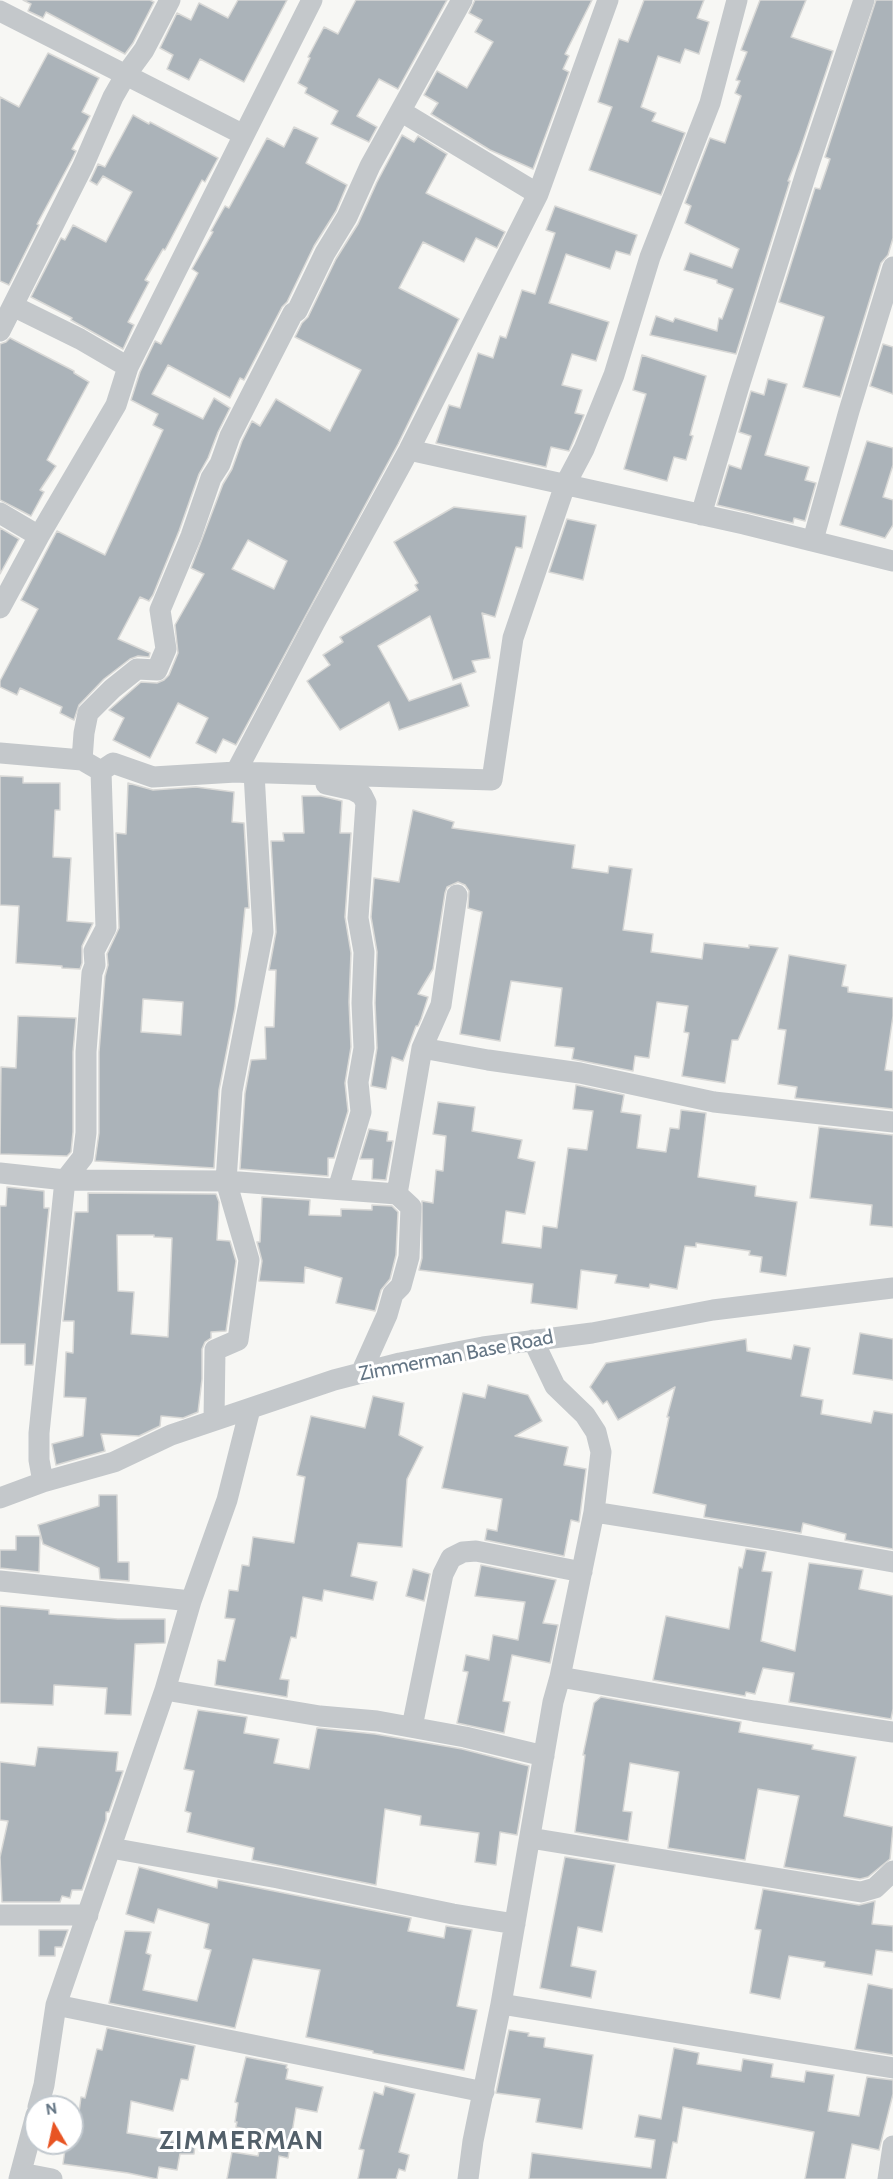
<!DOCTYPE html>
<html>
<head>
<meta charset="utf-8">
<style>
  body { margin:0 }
  #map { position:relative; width:893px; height:2179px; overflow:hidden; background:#f7f7f4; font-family:Cabin,sans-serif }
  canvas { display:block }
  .north { position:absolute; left:24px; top:2095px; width:60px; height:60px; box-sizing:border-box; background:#fff; border:2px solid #c1c8ce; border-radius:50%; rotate:351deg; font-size:16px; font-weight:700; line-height:24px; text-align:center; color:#657685 }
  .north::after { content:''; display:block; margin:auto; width:21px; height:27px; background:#e85423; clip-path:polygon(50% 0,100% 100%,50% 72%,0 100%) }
</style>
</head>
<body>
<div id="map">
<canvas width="893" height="2179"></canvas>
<div class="north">N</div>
</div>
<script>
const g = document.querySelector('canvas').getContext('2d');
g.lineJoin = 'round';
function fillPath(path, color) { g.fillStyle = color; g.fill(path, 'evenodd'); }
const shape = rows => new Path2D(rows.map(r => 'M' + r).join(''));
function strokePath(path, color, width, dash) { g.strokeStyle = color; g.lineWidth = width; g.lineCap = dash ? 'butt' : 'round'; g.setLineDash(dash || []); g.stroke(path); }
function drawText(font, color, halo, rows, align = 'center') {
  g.font = font + ' Cabin,sans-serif'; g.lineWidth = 6; g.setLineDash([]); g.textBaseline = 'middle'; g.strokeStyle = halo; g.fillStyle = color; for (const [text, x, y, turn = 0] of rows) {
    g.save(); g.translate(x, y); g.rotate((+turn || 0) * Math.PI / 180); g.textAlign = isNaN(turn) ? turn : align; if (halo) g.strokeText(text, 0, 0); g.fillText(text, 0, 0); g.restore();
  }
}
const building = shape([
  [23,0,150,0,154,2,133,43,125,54,46,12,43,18,28,11,31,4,23,0],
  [238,0,287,0,244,82,200,59,189,80,167,69,173,55,160,48,177,13,191,20,199,3,228,18,238,0],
  [356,0,447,0,398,89,379,79,357,116,377,127,369,142,331,124,338,111,305,93,307,88,298,83,310,58,308,57,324,27,338,34,356,0],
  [475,0,592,0,565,54,569,56,563,69,569,72,533,169,490,150,431,114,438,103,424,95,437,71,467,88,493,42,475,32,482,20,469,13,475,0],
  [644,0,704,0,697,18,709,22,699,54,685,49,680,63,658,56,641,107,656,113,652,121,685,133,661,195,589,170,612,107,598,102,619,39,628,42,644,0],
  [760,0,806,0,791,37,833,51,800,150,788,181,790,181,736,354,650,335,656,316,673,322,675,318,717,331,719,318,722,319,733,289,717,283,717,280,684,270,690,253,732,268,739,249,685,223,691,206,685,203,710,138,725,143,741,96,735,93,740,81,736,80,747,52,741,50,760,0],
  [876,0,893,0,893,238,888,255,881,263,840,397,803,387,824,317,779,302,815,188,820,189,830,159,825,157,876,0],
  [48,53,99,78,82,112,90,116,72,149,76,151,71,161,37,224,39,225,9,285,0,281,0,97,19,107,48,53],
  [133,115,149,124,150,122,218,158,205,182,202,180,165,250,163,249,145,280,149,282,128,322,134,325,123,349,71,320,72,318,31,297,61,238,65,240,73,225,106,242,132,192,103,176,97,185,90,181,98,164,105,167,133,115],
  [294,127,318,138,306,163,347,185,336,211,314,246,287,302,282,307,244,380,240,378,230,398,168,365,152,394,203,419,214,398,230,408,218,432,208,458,199,474,179,531,153,595,149,601,140,597,118,639,150,653,149,657,138,656,130,659,104,679,79,705,74,720,60,713,62,707,20,688,17,695,0,687,0,681,38,609,21,600,57,531,105,555,163,430,153,425,158,414,131,400,140,372,155,341,161,344,198,273,192,269,213,232,211,231,225,206,229,208,267,138,284,147,294,127],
  [402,135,414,142,418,136,447,154,426,193,505,232,497,248,476,238,464,262,423,242,399,288,459,319,398,444,236,745,223,739,216,753,196,743,208,718,178,703,150,758,113,740,124,718,109,710,141,682,157,683,164,680,169,675,178,653,175,625,204,574,191,568,223,484,232,469,242,441,252,421,260,426,276,399,330,431,361,370,295,337,302,323,308,317,336,259,358,224,377,182,402,135],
  [248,540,287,561,274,589,232,569,248,540],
  [555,206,637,235,630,255,616,251,610,269,566,254,549,303,609,322,596,361,572,354,562,385,582,390,575,413,584,415,572,444,569,451,551,447,546,467,436,443,449,405,460,408,478,353,493,358,500,336,506,338,522,290,535,294,555,233,546,230,555,206],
  [10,338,74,371,74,373,89,382,47,460,56,466,40,490,44,492,31,516,0,500,0,344,6,342,10,338],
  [883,344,893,347,893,394,870,386,883,344],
  [642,355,706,376,690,435,693,436,686,460,674,457,667,481,624,469,646,394,633,390,642,355],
  [768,379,787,384,765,455,809,467,805,480,816,483,805,521,794,518,793,523,717,505,729,465,741,469,751,436,739,432,751,391,764,395,768,379],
  [867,441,893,448,893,465,883,497,893,500,893,525,885,538,840,525,867,441],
  [454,507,526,516,522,548,516,547,495,617,482,613,490,658,472,661,476,672,453,680,430,616,378,646,409,701,461,683,469,706,399,730,389,702,340,730,307,681,330,665,323,655,343,642,340,637,418,590,415,585,418,583,394,542,454,507],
  [567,519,596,525,583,580,549,572,567,519],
  [0,528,19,539,0,574,0,528],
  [0,776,23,777,23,783,60,783,60,810,55,810,53,857,71,858,67,921,93,923,82,946,82,963,80,969,62,968,62,966,16,963,19,906,0,905,0,776],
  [128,783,153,790,196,787,234,792,232,822,244,823,249,908,245,908,235,1008,219,1090,214,1168,95,1161,99,1133,99,1052,105,976,108,965,107,954,119,928,116,833,126,834,128,783],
  [143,999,183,1002,181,1035,141,1032,143,999],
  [302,796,321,796,342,801,340,833,351,833,345,917,351,953,349,1002,351,1047,345,1083,348,1111,334,1158,328,1158,328,1176,240,1169,245,1093,251,1060,266,1059,265,1027,274,1027,276,970,269,970,276,932,271,841,284,841,283,833,304,833,302,796],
  [413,810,454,822,452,828,575,845,572,868,608,873,609,866,632,869,623,930,653,934,651,952,702,959,704,943,749,948,749,945,778,948,738,1040,732,1040,725,1083,682,1076,689,1033,684,1032,688,1006,657,1002,649,1058,635,1056,633,1071,572,1059,574,1048,555,1046,562,988,511,981,500,1041,460,1034,482,912,468,908,469,891,465,885,458,882,447,887,445,893,433,969,418,994,428,997,421,1019,418,1026,416,1026,403,1061,392,1057,386,1089,371,1086,377,1048,375,1003,377,952,371,917,374,878,399,882,413,810],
  [789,955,846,965,842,986,848,987,848,992,893,998,893,1016,885,1070,893,1071,893,1109,795,1098,797,1087,778,1084,786,1030,778,1029,789,955],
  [18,1016,76,1018,73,1052,73,1132,71,1152,67,1156,0,1154,1,1067,16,1068,18,1016],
  [576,1085,624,1095,621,1112,641,1115,637,1148,666,1152,670,1128,679,1129,681,1110,706,1113,698,1177,756,1186,755,1196,797,1202,786,1276,760,1272,762,1257,749,1255,750,1251,696,1243,696,1247,685,1246,677,1289,650,1284,649,1288,615,1283,617,1275,581,1270,577,1309,531,1303,533,1284,419,1270,422,1258,422,1201,433,1203,436,1170,443,1171,446,1136,433,1134,438,1102,475,1107,472,1131,522,1140,518,1158,535,1162,525,1214,506,1211,502,1243,541,1248,543,1226,557,1228,568,1148,587,1150,593,1111,573,1109,576,1085],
  [819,1127,893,1135,893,1227,870,1225,872,1205,810,1198,819,1127],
  [369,1129,388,1132,387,1141,393,1141,386,1180,372,1179,373,1159,360,1159,369,1129],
  [7,1187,44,1191,44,1208,49,1208,33,1365,25,1365,25,1344,0,1344,0,1206,6,1206,7,1187],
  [88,1193,216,1194,219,1202,217,1240,230,1241,236,1261,226,1331,211,1332,211,1338,205,1342,202,1349,202,1379,198,1412,183,1418,161,1416,160,1426,139,1436,101,1434,105,1451,56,1465,52,1444,83,1436,86,1398,64,1397,66,1352,73,1353,74,1321,63,1321,75,1212,88,1212,88,1193],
  [117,1235,154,1235,154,1237,172,1238,168,1337,131,1334,134,1292,118,1291,117,1235],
  [262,1197,310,1200,309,1215,341,1216,341,1209,372,1210,372,1205,392,1206,398,1212,396,1255,390,1279,381,1290,375,1311,336,1303,342,1278,305,1267,304,1283,259,1281,262,1261,257,1242,260,1242,262,1197],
  [860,1333,893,1339,893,1380,853,1374,860,1333],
  [746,1339,747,1351,791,1359,794,1345,810,1348,801,1396,823,1400,821,1414,871,1423,874,1411,893,1414,893,1549,845,1540,846,1534,803,1523,801,1533,704,1517,706,1505,653,1493,669,1417,667,1417,675,1387,618,1420,607,1401,603,1404,590,1387,606,1363,746,1339],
  [488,1385,528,1395,542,1421,515,1436,568,1447,564,1465,586,1469,579,1522,571,1520,564,1556,485,1540,487,1529,497,1531,502,1499,442,1488,463,1393,485,1398,488,1385],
  [373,1396,404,1403,399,1435,423,1447,407,1479,402,1547,358,1543,351,1576,377,1582,373,1600,324,1590,322,1601,303,1597,296,1638,291,1637,280,1679,289,1680,287,1697,215,1685,218,1660,225,1661,235,1619,225,1618,229,1590,238,1591,242,1565,249,1566,253,1537,294,1543,305,1477,297,1475,311,1416,365,1428,373,1396],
  [99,1495,117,1495,118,1562,129,1562,129,1581,100,1579,99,1568,43,1544,38,1525,99,1506,99,1495],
  [16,1536,40,1536,39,1572,0,1568,0,1550,16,1550,16,1536],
  [746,1549,766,1552,762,1571,772,1572,761,1641,795,1651,809,1563,863,1570,859,1589,893,1596,893,1709,891,1719,789,1702,794,1673,763,1668,755,1694,746,1692,745,1696,653,1680,666,1616,729,1629,739,1567,742,1568,746,1549],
  [481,1565,556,1580,543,1623,558,1625,550,1663,512,1655,503,1701,510,1702,504,1733,457,1723,468,1672,463,1671,466,1655,489,1660,493,1635,518,1640,525,1602,475,1596,481,1565],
  [413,1569,430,1574,424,1601,406,1596,413,1569],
  [0,1606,49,1610,49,1614,118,1619,165,1619,165,1643,135,1644,131,1715,105,1714,107,1688,54,1685,53,1705,0,1703,0,1606],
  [601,1697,741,1722,739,1732,813,1745,812,1749,856,1757,844,1816,893,1827,890,1859,868,1877,860,1879,784,1867,799,1796,758,1789,745,1860,668,1848,679,1772,630,1763,623,1811,632,1812,628,1841,575,1832,585,1755,583,1755,594,1703,601,1697],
  [198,1710,247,1717,244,1733,279,1739,274,1763,309,1769,317,1728,375,1734,462,1749,529,1766,517,1835,500,1832,496,1865,475,1862,479,1833,420,1825,421,1816,385,1809,376,1885,252,1860,254,1848,187,1832,191,1813,185,1811,194,1771,184,1769,198,1710],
  [38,1747,118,1752,116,1771,123,1771,122,1774,109,1812,106,1812,106,1820,82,1890,72,1890,70,1898,62,1896,60,1902,2,1902,0,1857,8,1821,0,1820,0,1762,35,1766,38,1747],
  [565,1857,615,1865,602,1932,578,1927,571,1966,596,1971,591,1998,540,1988,565,1857],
  [139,1867,217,1888,218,1880,411,1918,408,1931,444,1938,446,1926,472,1930,457,2006,477,2010,464,2070,373,2053,373,2051,306,2037,320,1970,253,1959,235,2028,109,2003,125,1931,151,1932,146,1953,151,1955,143,1990,197,2001,211,1950,204,1948,209,1924,158,1909,154,1923,126,1914,139,1867],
  [763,1889,859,1905,875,1901,872,1924,893,1926,893,1952,876,1950,872,1975,824,1967,825,1962,789,1956,780,1999,750,1993,761,1930,755,1929,763,1889],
  [39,1930,68,1930,62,1947,55,1947,55,1956,39,1956,39,1930],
  [868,1984,893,1989,893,2055,855,2049,868,1984],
  [107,2028,195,2046,188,2080,181,2079,173,2111,131,2101,127,2133,195,2145,194,2154,180,2154,177,2170,159,2167,157,2179,128,2173,63,2164,66,2143,72,2143,73,2120,78,2120,81,2097,85,2098,97,2049,102,2050,107,2028],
  [509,2030,529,2033,528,2036,545,2038,544,2047,593,2055,582,2129,536,2122,540,2099,496,2093,509,2030],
  [674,2048,699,2053,697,2064,741,2071,743,2059,773,2064,771,2077,804,2082,806,2071,834,2075,828,2111,859,2116,867,2077,893,2080,893,2094,879,2150,852,2144,845,2179,805,2179,814,2132,683,2107,677,2143,673,2142,666,2179,529,2179,532,2153,651,2168,655,2140,635,2137,639,2115,661,2119,674,2048],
  [246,2057,287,2065,286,2068,288,2069,286,2079,323,2087,317,2112,296,2108,288,2158,279,2156,276,2179,227,2179,232,2152,258,2156,263,2133,236,2127,237,2122,235,2122,238,2103,235,2102,246,2057],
  [385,2086,415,2094,399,2152,409,2155,405,2171,399,2169,396,2179,358,2179,364,2150,359,2149,374,2092,383,2095,385,2086]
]);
const minor = shape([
  [608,0,538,194,409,450,315,622,236,772,492,780,513,638,565,485,584,449,614,375,650,257,710,103,737,0],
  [0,11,244,135,128,367,116,405,39,536,0,608],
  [402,112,538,194],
  [244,135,312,0],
  [13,306,80,339,128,367],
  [0,331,83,166,113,97,125,76,144,50,170,0],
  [409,450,744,524,893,561],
  [0,513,39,536],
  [701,515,739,386,809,164,864,0],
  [813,540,849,411,893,267],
  [0,753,82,760,101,771,113,763,153,777,236,772,254,773,263,932,232,1091,226,1181,249,1260,238,1340,215,1350,214,1420],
  [82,760,84,733,88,713,112,689,137,669,157,670,166,649,160,610,191,536,211,478,220,464,230,436,293,313,297,311,325,253,347,217,370,166,462,0],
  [326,784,353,790,362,795,366,803,358,918,364,952,362,1003,364,1048,358,1082,361,1112,338,1189],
  [422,1048,441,1005,457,895],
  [0,1173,65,1180,226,1181,397,1194],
  [533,1340,555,1386,585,1415,596,1432,601,1452,594,1512,560,1677,754,1711,893,1732],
  [361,1373,387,1315,393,1294,401,1286,409,1257,411,1207,397,1194,422,1048,488,1060,580,1073,714,1102,893,1122],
  [43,1482,39,1460,39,1433,65,1180,83,1157,86,1133,86,1052,92,973,95,965,94,951,106,928,101,771],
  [0,1498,43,1482,114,1462,171,1435,334,1380,400,1363,483,1347,592,1333,713,1310,893,1288],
  [594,1512,770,1540,893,1562],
  [0,1581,191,1601],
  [165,1690,320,1716,377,1721,465,1737,544,1756],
  [412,1727,443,1574,451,1558,463,1552,476,1551,582,1572],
  [530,1838,861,1892,875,1888,893,1871],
  [111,1848,278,1878,453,1914,515,1924],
  [0,1915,88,1915],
  [501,2004,893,2068],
  [56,2005,484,2092],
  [38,2107,44,2085,56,2005,165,1690,191,1601,227,1500,250,1409],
  [21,2173,52,2179],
  [19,2179,36,2115],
  [468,2179,473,2141,501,2004,553,1702,560,1677],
  [888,2179,893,2146]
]);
const streetNames = [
  ["Zimmerman Base Road",456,1356,-11]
];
const districtNames = [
  ["ZIMMERMAN",242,2141]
];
fillPath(building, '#abb3b9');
strokePath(building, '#d8d8d6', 1.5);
strokePath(minor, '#c4c8cb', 21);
drawText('20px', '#657685', '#fff', streetNames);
g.letterSpacing = '1.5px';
drawText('bold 26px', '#53606a', '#fff', districtNames);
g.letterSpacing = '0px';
</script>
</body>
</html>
